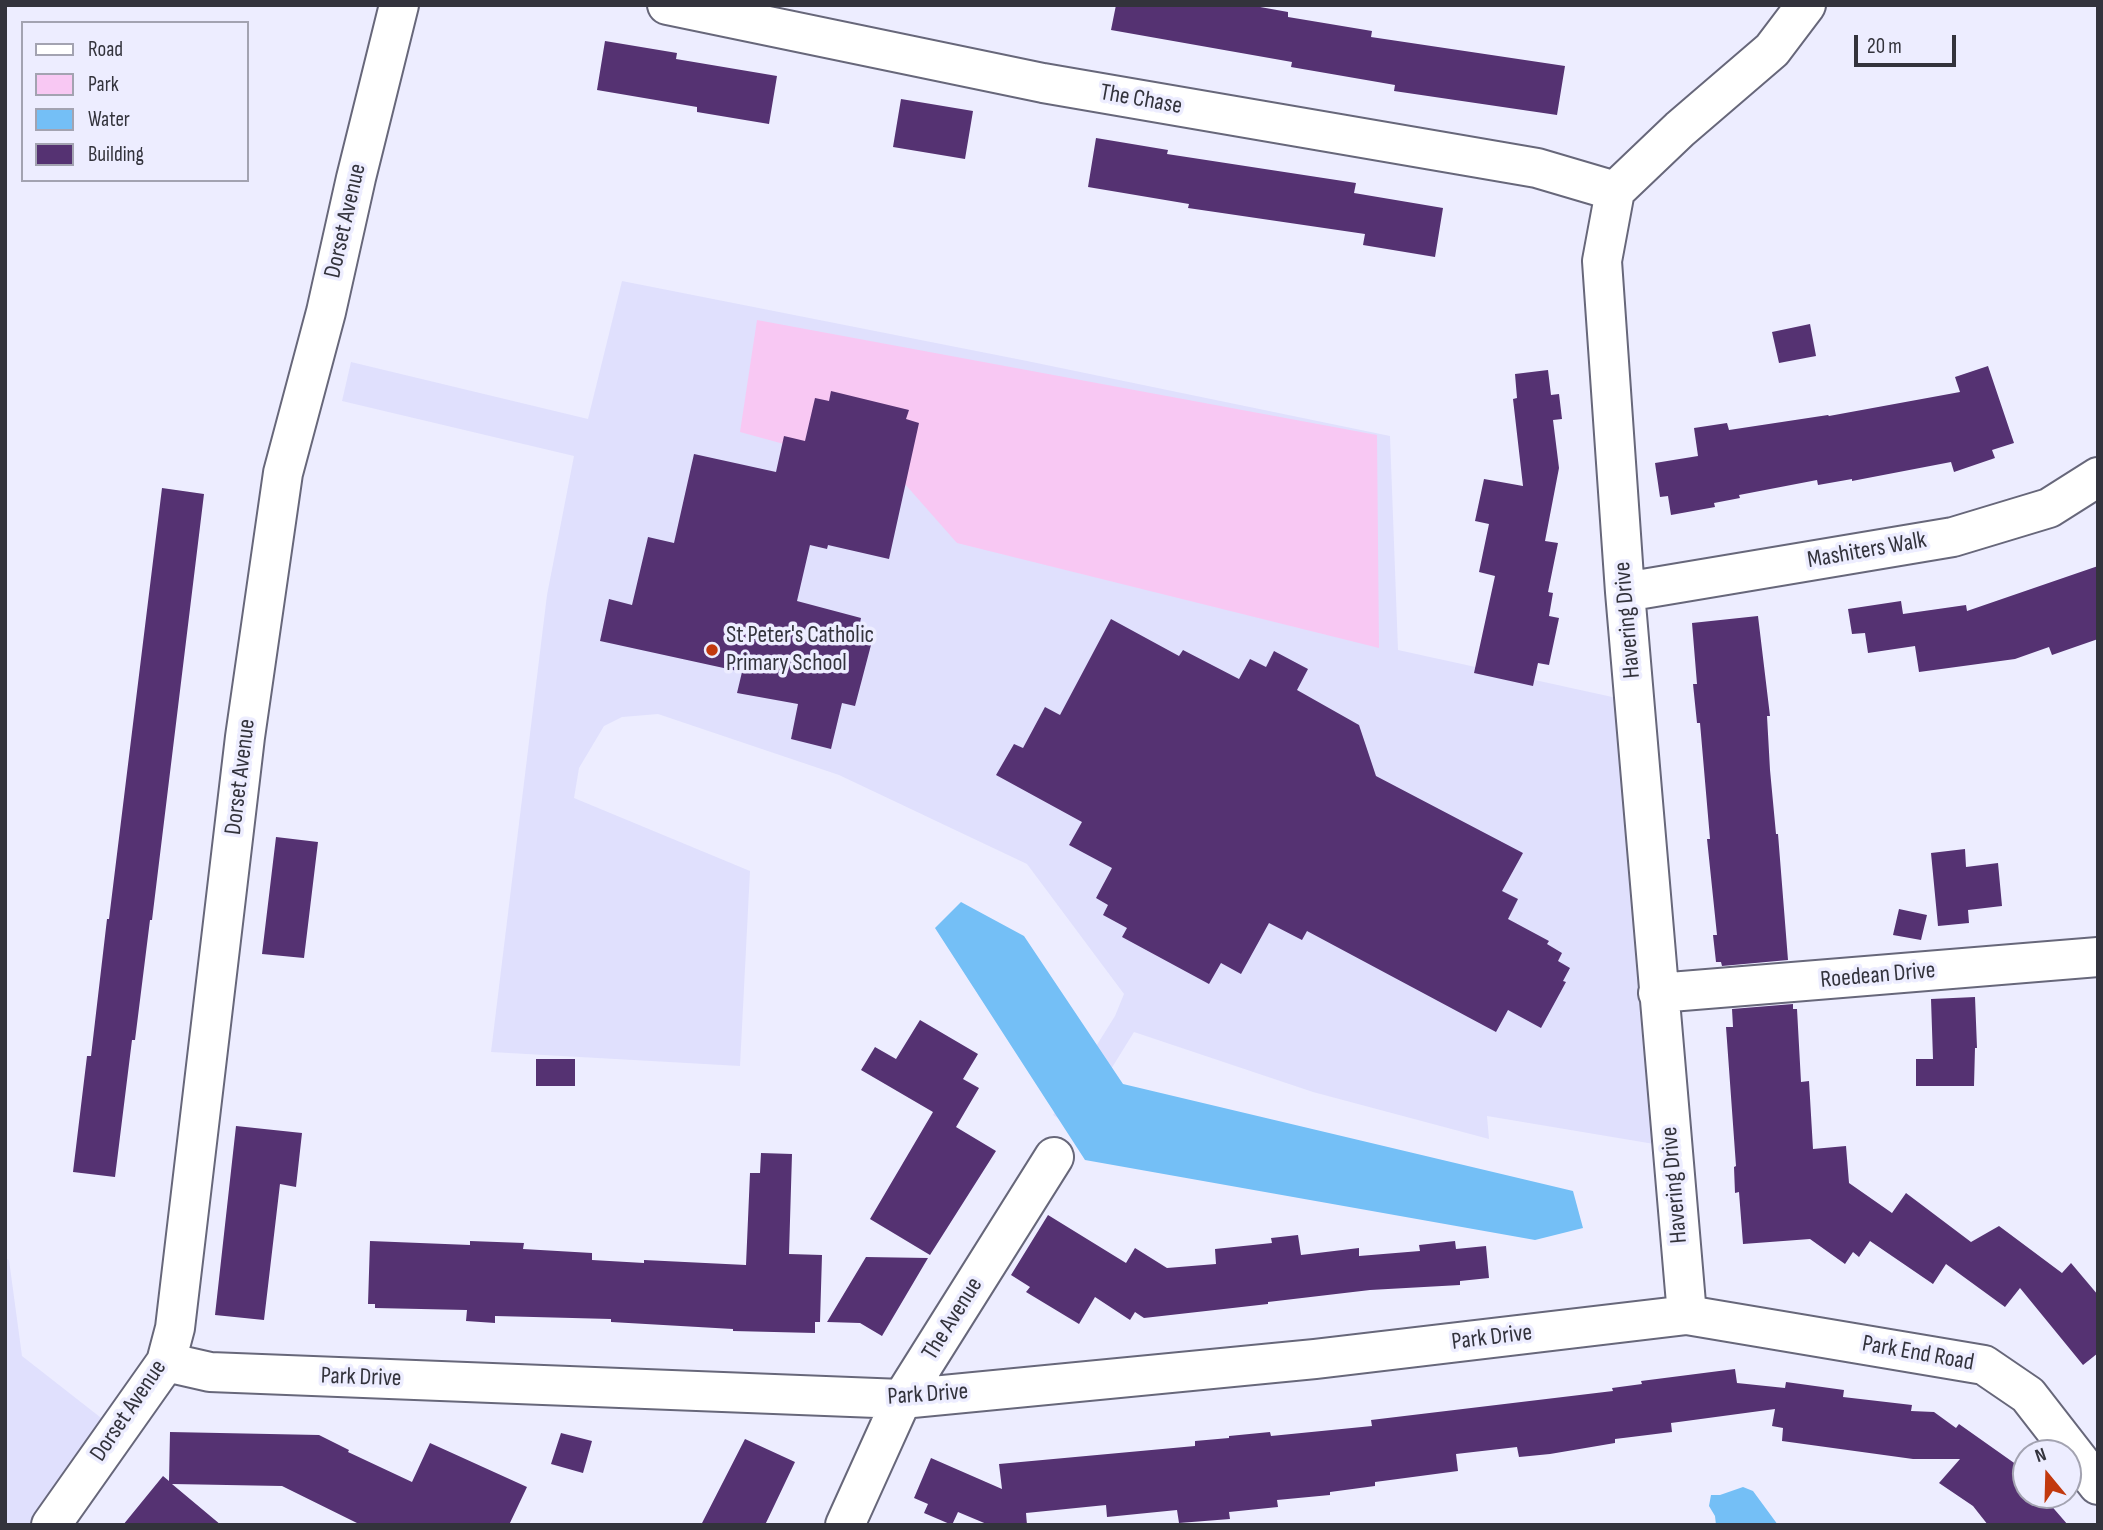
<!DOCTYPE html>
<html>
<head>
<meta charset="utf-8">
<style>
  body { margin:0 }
  #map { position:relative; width:2103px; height:1530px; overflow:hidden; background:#ededff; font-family:"Sofia Sans Condensed",sans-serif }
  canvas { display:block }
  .frame { position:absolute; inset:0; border:7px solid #33333c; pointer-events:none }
  .legend { position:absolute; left:21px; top:21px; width:228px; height:161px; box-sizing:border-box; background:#ededff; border:2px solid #a3a3b1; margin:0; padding:9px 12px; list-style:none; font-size:21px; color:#33333c }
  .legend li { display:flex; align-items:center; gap:14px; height:35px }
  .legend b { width:35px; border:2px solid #a3a3b1 }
  .north { position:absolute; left:2012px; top:1439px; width:70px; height:70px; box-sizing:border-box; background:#ededff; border:2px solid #a3a3b1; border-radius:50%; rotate:341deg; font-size:19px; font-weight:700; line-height:28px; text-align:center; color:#33333c }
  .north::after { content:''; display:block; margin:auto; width:24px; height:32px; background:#c2390e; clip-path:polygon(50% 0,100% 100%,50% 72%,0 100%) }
  .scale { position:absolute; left:1854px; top:35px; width:102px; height:32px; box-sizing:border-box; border:4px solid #33333c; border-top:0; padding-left:9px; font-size:21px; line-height:24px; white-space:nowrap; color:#33333c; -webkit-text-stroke:5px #ededff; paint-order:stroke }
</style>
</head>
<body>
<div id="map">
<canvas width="2103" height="1530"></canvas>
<div class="frame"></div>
<ul class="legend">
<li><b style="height:9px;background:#fff"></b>Road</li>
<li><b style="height:19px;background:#f8c8f3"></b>Park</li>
<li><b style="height:19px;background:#74bff6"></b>Water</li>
<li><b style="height:19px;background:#553272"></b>Building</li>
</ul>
<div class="north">N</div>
<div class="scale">20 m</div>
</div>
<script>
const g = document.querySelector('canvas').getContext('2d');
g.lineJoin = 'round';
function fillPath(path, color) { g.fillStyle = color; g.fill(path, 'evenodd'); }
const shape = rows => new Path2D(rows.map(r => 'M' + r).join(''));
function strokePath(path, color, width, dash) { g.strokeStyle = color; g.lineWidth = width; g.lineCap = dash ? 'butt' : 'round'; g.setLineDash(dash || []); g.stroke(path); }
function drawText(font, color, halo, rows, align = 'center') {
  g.font = font + ' "Sofia Sans Condensed",sans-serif'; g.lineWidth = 7; g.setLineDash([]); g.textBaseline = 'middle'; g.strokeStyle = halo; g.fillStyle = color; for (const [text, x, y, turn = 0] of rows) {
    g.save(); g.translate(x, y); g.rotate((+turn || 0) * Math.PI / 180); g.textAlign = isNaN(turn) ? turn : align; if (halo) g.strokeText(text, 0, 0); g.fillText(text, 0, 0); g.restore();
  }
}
const built = shape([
  [622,281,1027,361,1390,436,1398,650,1635,702,1672,1147,1487,1116,1489,1139,1313,1092,1134,1032,1074,1129,1053,1115,1115,1016,1124,994,1027,864,839,775,658,714,622,717,604,726,579,768,574,798,750,871,740,1066,491,1052,547,595,574,456,342,401,351,362,588,419],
  [5,1258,9,1260,22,1356,114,1428,40,1525,5,1525]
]);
const green = shape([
  [757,320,1377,435,1379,648,957,543,897,475,740,432]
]);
const water = shape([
  [961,902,1024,936,1123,1084,1573,1191,1583,1228,1535,1240,1085,1160,935,928],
  [1743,1487,1753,1491,1778,1525,1716,1525,1715,1516,1709,1506,1711,1495,1720,1495]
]);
const building = shape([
  [1116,5,1249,5,1288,12,1288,17,1372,31,1371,37,1565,66,1557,115,1394,91,1395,85,1291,67,1292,62,1111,30],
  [605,41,677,53,676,59,777,76,769,124,697,112,697,107,597,90],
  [901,99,973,111,965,159,893,147],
  [1096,138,1168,150,1167,154,1356,183,1354,193,1443,208,1435,257,1363,245,1365,234,1188,208,1189,204,1088,187],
  [1810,324,1816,356,1779,363,1772,332],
  [1988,366,2014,443,1992,450,1995,458,1954,472,1951,462,1852,481,1852,479,1818,485,1817,480,1739,495,1740,498,1714,503,1715,507,1671,515,1668,496,1660,497,1655,463,1698,456,1694,428,1727,423,1729,430,1828,415,1829,416,1960,392,1955,377],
  [1548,370,1551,395,1559,394,1562,419,1553,420,1559,468,1545,541,1558,543,1548,592,1553,593,1549,616,1559,618,1549,665,1538,663,1533,686,1474,673,1495,576,1479,572,1489,524,1475,521,1484,479,1523,486,1513,399,1517,398,1515,374],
  [831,391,909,410,906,419,919,423,889,559,828,545,827,549,810,545,797,601,861,618,856,643,871,645,855,706,842,703,831,749,791,739,798,704,737,693,742,672,600,641,609,599,632,605,648,537,674,543,694,454,776,472,784,436,805,441,815,398,829,401],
  [162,488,204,494,152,920,150,920,135,1040,132,1040,115,1177,73,1172,87,1056,91,1056,107,919,109,919],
  [2098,566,2098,639,2052,655,2049,647,2015,659,1919,672,1915,646,1868,653,1865,633,1852,634,1848,609,1901,601,1903,614,1966,605,1967,611],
  [1758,616,1770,716,1767,716,1770,770,1776,834,1778,834,1788,960,1722,966,1721,962,1716,962,1713,935,1717,935,1707,839,1710,839,1700,723,1697,723,1693,684,1697,684,1692,623],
  [1111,619,1179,656,1183,650,1239,679,1250,659,1266,667,1274,651,1308,669,1297,690,1359,725,1376,776,1523,853,1502,891,1518,899,1508,919,1549,941,1547,944,1562,953,1558,961,1570,968,1563,981,1566,982,1541,1028,1508,1010,1496,1032,1307,931,1302,940,1269,923,1241,974,1221,963,1209,984,1122,937,1127,928,1103,915,1108,905,1096,898,1112,868,1069,845,1082,822,996,775,1014,744,1023,748,1045,707,1060,715],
  [276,837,318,842,304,958,262,954],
  [1965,849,1966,867,1998,863,2002,906,1968,910,1969,923,1938,926,1931,853],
  [1899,909,1927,915,1921,940,1893,935],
  [1975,997,1977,1048,1975,1048,1974,1086,1916,1086,1916,1059,1933,1059,1931,999],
  [1793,1004,1793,1009,1797,1009,1801,1082,1809,1081,1813,1149,1846,1146,1849,1183,1892,1213,1906,1193,1971,1242,1999,1226,2062,1273,2071,1263,2098,1295,2098,1353,2083,1365,2020,1288,2005,1307,1946,1264,1933,1284,1870,1241,1859,1257,1853,1252,1845,1264,1810,1239,1743,1244,1739,1192,1735,1193,1734,1167,1736,1166,1726,1027,1733,1027,1732,1009],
  [920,1020,978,1054,963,1079,979,1088,956,1127,996,1151,930,1255,870,1219,933,1112,861,1070,875,1047,896,1059],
  [536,1059,575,1059,575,1086,536,1086],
  [236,1126,302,1133,296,1187,280,1184,264,1320,215,1315],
  [761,1153,792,1154,789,1254,822,1255,820,1322,815,1322,815,1333,733,1331,733,1329,611,1322,611,1319,495,1316,495,1323,466,1321,467,1310,375,1308,375,1304,368,1304,370,1241,470,1245,470,1241,524,1243,523,1249,592,1253,592,1260,644,1263,644,1260,746,1265,750,1173,760,1173],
  [1048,1215,1126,1263,1135,1248,1167,1268,1216,1264,1215,1249,1272,1243,1271,1238,1298,1235,1301,1255,1359,1248,1359,1256,1420,1251,1419,1245,1455,1241,1456,1249,1486,1246,1489,1278,1460,1281,1460,1285,1370,1290,1268,1302,1268,1304,1144,1318,1135,1312,1130,1320,1095,1297,1079,1324,1026,1292,1030,1287,1011,1275],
  [866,1257,928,1258,882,1336,860,1323,827,1322],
  [1735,1369,1737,1383,1785,1388,1786,1382,1844,1390,1843,1397,1912,1405,1911,1411,1934,1412,1956,1428,1959,1424,2017,1465,2026,1476,2026,1495,2042,1495,2068,1525,1988,1525,1973,1506,1939,1483,1960,1459,1913,1459,1782,1441,1783,1428,1772,1426,1775,1409,1671,1423,1672,1432,1615,1439,1615,1443,1550,1454,1519,1457,1517,1447,1456,1454,1458,1471,1375,1482,1375,1486,1330,1492,1330,1495,1277,1500,1278,1507,1229,1512,1230,1519,1179,1523,1177,1510,1107,1517,1106,1505,1026,1513,1027,1525,989,1525,958,1512,952,1525,924,1513,928,1504,914,1498,931,1458,1002,1489,999,1464,1195,1446,1195,1441,1229,1438,1229,1436,1270,1432,1271,1436,1372,1426,1371,1420,1613,1391,1612,1388,1642,1384,1641,1381],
  [170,1432,319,1435,349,1450,348,1452,412,1482,430,1443,527,1487,509,1525,361,1525,282,1486,172,1484,221,1525,123,1525,163,1476,169,1481],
  [561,1433,592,1441,583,1473,551,1464],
  [745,1439,795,1462,765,1525,701,1525]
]);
const minor = shape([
  [667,5,1043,83,1537,168,1615,191],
  [1625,592,1953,537,2049,508,2098,477],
  [1658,993,2098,957],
  [1687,1315,1625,592,1602,261,1615,191,1680,129,1772,50,1806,5],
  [166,1362,210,1372,902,1399,1315,1359,1687,1315,1984,1365,2028,1395,2098,1485],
  [51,1525,166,1362,175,1328,245,737,283,473,326,312,356,178,399,5],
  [845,1525,902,1399,1054,1157]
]);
const markers = [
  [712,650,7,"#c2390e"]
];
const streetNames = [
  ["The Chase",1141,100,10],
  ["Dorset Avenue",346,221,-77],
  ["Mashiters Walk",1867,551,-10],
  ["Havering Drive",1628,620,-95],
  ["Dorset Avenue",241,777,-83],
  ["Roedean Drive",1878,976,-5],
  ["Havering Drive",1675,1185,-95],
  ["The Avenue",953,1319,-58],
  ["Park Drive",1492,1338,-7],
  ["Park End Road",1918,1354,10],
  ["Park Drive",361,1378,2],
  ["Park Drive",928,1395,-4],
  ["Dorset Avenue",129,1411,-56]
];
const poiNames = [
  ["St Peter's Catholic",726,636],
  ["Primary School",726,664]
];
fillPath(built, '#e0e0fd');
fillPath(green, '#f8c8f3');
fillPath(water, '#74bff6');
fillPath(building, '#553272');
strokePath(minor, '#67677a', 42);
strokePath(minor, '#fff', 38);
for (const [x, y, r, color] of markers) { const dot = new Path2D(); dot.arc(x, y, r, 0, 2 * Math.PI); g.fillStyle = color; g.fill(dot); strokePath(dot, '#ededff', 2.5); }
drawText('24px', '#33333c', '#ededff', streetNames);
drawText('24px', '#33333c', '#ededff', poiNames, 'left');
</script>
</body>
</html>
